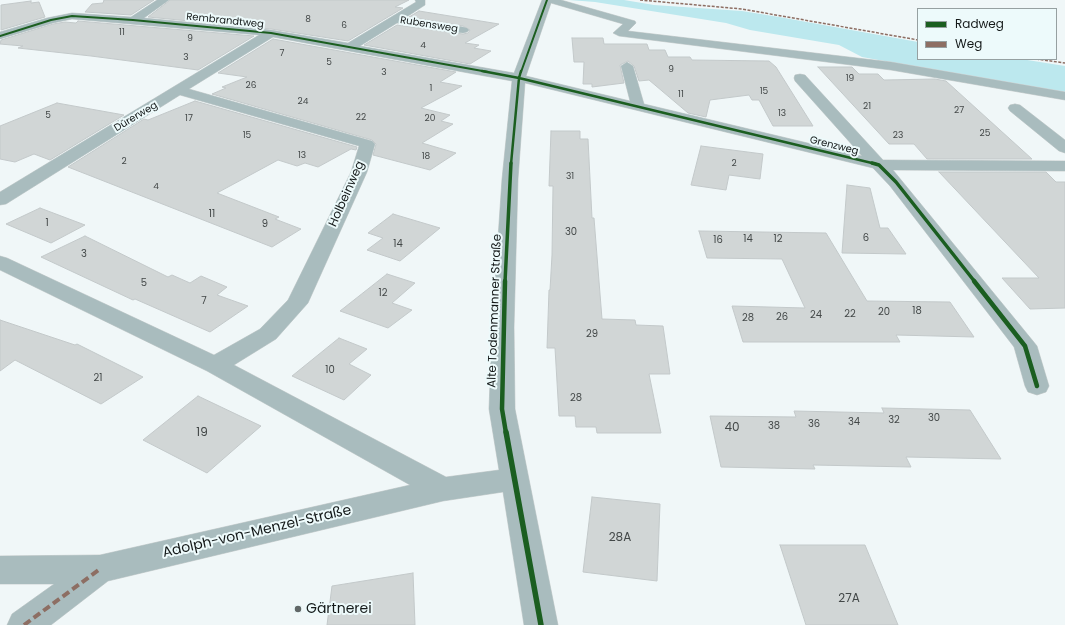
<!DOCTYPE html>
<html>
<head>
<meta charset="utf-8">
<style>
  body { margin:0 }
  #map { position:relative; width:1065px; height:625px; overflow:hidden; background:#f0f7f8; font-family:Poppins,sans-serif }
  canvas { display:block }
  .legend { position:absolute; left:917px; top:8px; width:140px; height:52px; box-sizing:border-box; background:#edfafb; border:1px solid #96a0a1; margin:0; padding:5px 7px; list-style:none; font-size:12px; color:#141919 }
  .legend li { display:flex; align-items:center; gap:8px; height:20px }
  .legend b { width:20px; border:1px solid #96a0a1 }
</style>
</head>
<body>
<div id="map">
<canvas width="1065" height="625"></canvas>
<ul class="legend">
<li><b style="height:5px;background:#1b5e20"></b>Radweg</li>
<li><b style="height:5px;background:#8d6e63"></b>Weg</li>
</ul>
</div>
<script>
const g = document.querySelector('canvas').getContext('2d');
g.lineJoin = 'round';
function fillPath(path, color) { g.fillStyle = color; g.fill(path, 'evenodd'); }
const shape = rows => new Path2D(rows.map(r => 'M' + r).join(''));
function strokePath(path, color, width, dash) { g.strokeStyle = color; g.lineWidth = width; g.lineCap = dash ? 'butt' : 'round'; g.setLineDash(dash || []); g.stroke(path); }
function drawText(font, color, halo, rows, align = 'center') {
  g.font = font + ' Poppins,sans-serif'; g.lineWidth = 4; g.setLineDash([]); g.textBaseline = 'middle'; g.strokeStyle = halo; g.fillStyle = color; for (const [text, x, y, turn = 0] of rows) {
    g.save(); g.translate(x, y); g.rotate((+turn || 0) * Math.PI / 180); g.textAlign = isNaN(turn) ? turn : align; if (halo) g.strokeText(text, 0, 0); g.fillText(text, 0, 0); g.restore();
  }
}
const green = shape([
  [569,0,624,0,654,5,742,11,779,17,918,42,918,59,1021,59,1065,66,1065,94,862,57,839,45,750,30,726,23,595,2]
]);
const building = shape([
  [104,0,154,0,131,15,85,12,92,4,103,3,104,0],
  [170,0,409,0,395,7,403,8,348,41,271,29,148,17,170,0],
  [31,1,31,3,39,2,45,17,1,30,1,5,31,1],
  [419,11,499,24,465,43,479,45,474,48,491,51,470,64,364,45,397,25,463,34,468,33,470,30,463,26,409,17,419,11],
  [78,21,254,36,198,70,91,56,18,48,23,46,0,44,1,40,53,24,65,22,76,23,78,21],
  [572,38,603,38,604,44,647,44,649,50,665,50,668,57,690,57,692,60,769,61,776,67,813,126,773,126,759,100,752,100,749,95,710,100,706,117,688,113,649,80,639,81,634,66,628,61,620,65,624,83,592,87,592,84,583,84,584,62,574,62,572,38],
  [273,39,456,72,440,82,462,86,421,108,450,115,441,121,453,124,422,143,456,153,430,170,373,155,376,144,372,140,212,94,226,88,222,87,247,77,218,73,273,39],
  [818,67,852,67,859,74,878,74,884,80,935,79,946,81,1032,159,927,159,914,144,889,144,818,67],
  [195,101,357,147,356,150,351,149,318,167,305,163,297,166,278,160,217,193,279,217,275,219,301,229,272,247,68,167,144,119,148,120,195,101],
  [57,103,124,115,50,160,34,154,15,162,0,159,0,126,57,103],
  [551,131,580,131,580,139,588,139,592,218,594,218,602,319,635,320,636,325,663,326,670,374,649,374,661,433,597,433,596,427,576,427,575,416,559,416,555,348,547,348,549,290,550,290,552,255,553,186,549,186,551,131],
  [701,146,763,154,760,179,729,175,726,190,691,185,701,146],
  [939,172,1046,172,1056,182,1065,182,1065,308,1030,309,1002,278,1039,278,939,172],
  [847,185,870,188,880,228,888,228,906,254,842,253,847,185],
  [40,208,85,225,51,243,6,224,40,208],
  [393,214,440,228,400,261,367,250,383,238,368,233,393,214],
  [699,231,826,233,867,301,950,302,974,337,896,335,900,342,743,342,732,306,805,308,782,259,707,258,699,231],
  [85,236,168,277,172,275,190,283,201,276,227,287,217,295,248,306,210,332,135,299,133,300,41,257,85,236],
  [387,274,415,283,392,303,412,310,388,328,340,311,387,274],
  [0,320,75,345,77,344,143,377,101,404,15,360,0,371,0,320],
  [339,338,367,349,349,364,371,375,344,400,292,376,339,338],
  [198,396,261,426,207,473,143,440,198,396],
  [882,408,970,410,1001,459,906,457,911,467,813,465,815,469,721,467,710,416,796,417,794,411,884,413,882,408],
  [592,497,660,504,657,581,583,572,592,497],
  [780,545,865,545,898,625,806,625,780,545],
  [413,573,415,625,327,625,332,586,413,573]
]);
const minor = shape([
  [157,0,169,0,144,18,271,30,348,43,416,2,415,0,425,0,425,5,405,18,463,27,467,28,469,30,467,32,463,33,397,23,360,46,514,73,542,0,561,0,635,21,636,23,628,31,891,62,1065,92,1065,100,891,70,619,36,613,33,623,24,551,3,526,76,630,101,621,66,627,62,633,66,644,104,862,156,795,81,794,78,795,75,800,74,805,75,883,160,1065,161,1065,171,893,170,1033,341,1037,346,1049,386,1046,392,1037,395,1028,392,1025,386,1014,347,890,186,873,168,525,83,518,179,514,327,515,409,558,625,524,625,503,492,443,501,108,581,51,625,7,625,12,614,54,584,0,584,0,556,100,555,410,485,207,371,0,270,0,256,7,258,214,355,260,329,288,300,351,172,359,146,180,95,6,204,0,205,0,192,259,35,72,19,53,23,0,39,0,32,47,18,72,13,131,17,157,0],
  [273,37,512,81,502,179,492,327,489,409,499,470,446,477,234,365,276,339,308,303,367,172,375,144,372,141,189,89,273,37],
  [1015,104,1020,105,1065,140,1065,153,1059,151,1010,111,1008,108,1010,105,1015,104]
]);
const quietFar1 = shape([
  [640,0,742,9,918,40],
  [1036,59,1065,63]
]);
const quiet = shape([
  [24,625,100,569]
]);
const cyclewayFar4 = shape([
  [0,36,51,20,72,16,133,20,271,33,488,72],
  [521,72,547,0]
]);
const cyclewayFar3 = shape([
  [482,71,519,78,876,164],
  [511,164,519,78,521,71]
]);
const cyclewayFar2 = shape([
  [872,163,879,165,896,182,975,282],
  [505,282,511,163]
]);
const cyclewayFar1 = shape([
  [505,281,502,409,506,433],
  [974,281,1025,346,1037,386]
]);
const cycleway = shape([
  [506,432,541,625]
]);
const markers = [
  [298,609,4,"#616767"]
];
const farNumbernames = [
  ["8",308,20],
  ["6",344,26],
  ["11",122,33],
  ["9",190,39],
  ["4",423,46],
  ["7",282,54],
  ["3",186,58],
  ["5",329,63],
  ["9",671,70],
  ["3",384,73],
  ["19",850,79],
  ["26",251,86],
  ["1",431,89],
  ["15",764,92],
  ["11",681,95],
  ["24",303,102],
  ["21",867,107],
  ["27",959,111],
  ["13",782,114],
  ["5",48,116],
  ["22",361,118],
  ["17",189,119],
  ["20",430,119],
  ["25",985,134],
  ["15",247,136],
  ["23",898,136],
  ["13",302,156],
  ["18",426,157],
  ["2",124,162],
  ["2",734,164],
  ["31",570,177],
  ["4",156,187]
];
const farStreetnames = [
  ["Rembrandtweg",225,21,6],
  ["Rubensweg",429,25,9],
  ["Dürerweg",136,117,-31],
  ["Grenzweg",834,146,14]
];
const numberNames = [
  ["11",212,214],
  ["1",47,223],
  ["9",265,224],
  ["30",571,232],
  ["6",866,238],
  ["14",748,239],
  ["12",778,239],
  ["16",718,240],
  ["14",398,244],
  ["3",84,254],
  ["5",144,283],
  ["12",383,293],
  ["7",204,301],
  ["18",917,311],
  ["20",884,312],
  ["22",850,314],
  ["24",816,315],
  ["26",782,317],
  ["28",748,318],
  ["29",592,334],
  ["10",330,370],
  ["21",98,378],
  ["28",576,398],
  ["30",934,418],
  ["32",894,420],
  ["34",854,422],
  ["36",814,424],
  ["38",774,426]
];
const streetNames = [
  ["Holbeinweg",347,194,-66],
  ["Alte Todenmanner Straße",495,311,-88]
];
const nearNumbernames = [
  ["40",732,428],
  ["19",202,433],
  ["28A",620,538],
  ["27A",849,599]
];
const nearStreetnames = [
  ["Adolph-von-Menzel-Straße",257,532,-13]
];
const nearPoinames = [
  ["Gärtnerei",306,609]
];
fillPath(green, '#bce8ee');
fillPath(building, '#d1d6d6');
strokePath(building, '#c3c9ca', 1);
strokePath(minor, '#ced3d3', 1);
fillPath(minor, '#a9bcbe');
strokePath(quietFar1, '#8d6e63', 1.5, [3, 1.5]);
strokePath(quiet, '#8d6e63', 4, [8, 4]);
strokePath(cyclewayFar4, '#1b5e20', 2);
strokePath(cyclewayFar3, '#1b5e20', 2.5);
strokePath(cyclewayFar2, '#1b5e20', 3.5);
strokePath(cyclewayFar1, '#1b5e20', 4.5);
strokePath(cycleway, '#1b5e20', 5.5);
for (const [x, y, r, color] of markers) { const dot = new Path2D(); dot.arc(x, y, r, 0, 2 * Math.PI); g.fillStyle = color; g.fill(dot); strokePath(dot, '#edfafb', 1.5); }
drawText('9px', '#434848', null, farNumbernames);
drawText('10px', '#141919', '#edfafb', farStreetnames);
drawText('10px', '#434848', null, numberNames);
drawText('12px', '#141919', '#edfafb', streetNames);
drawText('12px', '#434848', null, nearNumbernames);
drawText('14px', '#141919', '#edfafb', nearStreetnames);
drawText('14px', '#141919', '#edfafb', nearPoinames, 'left');
</script>
</body>
</html>
